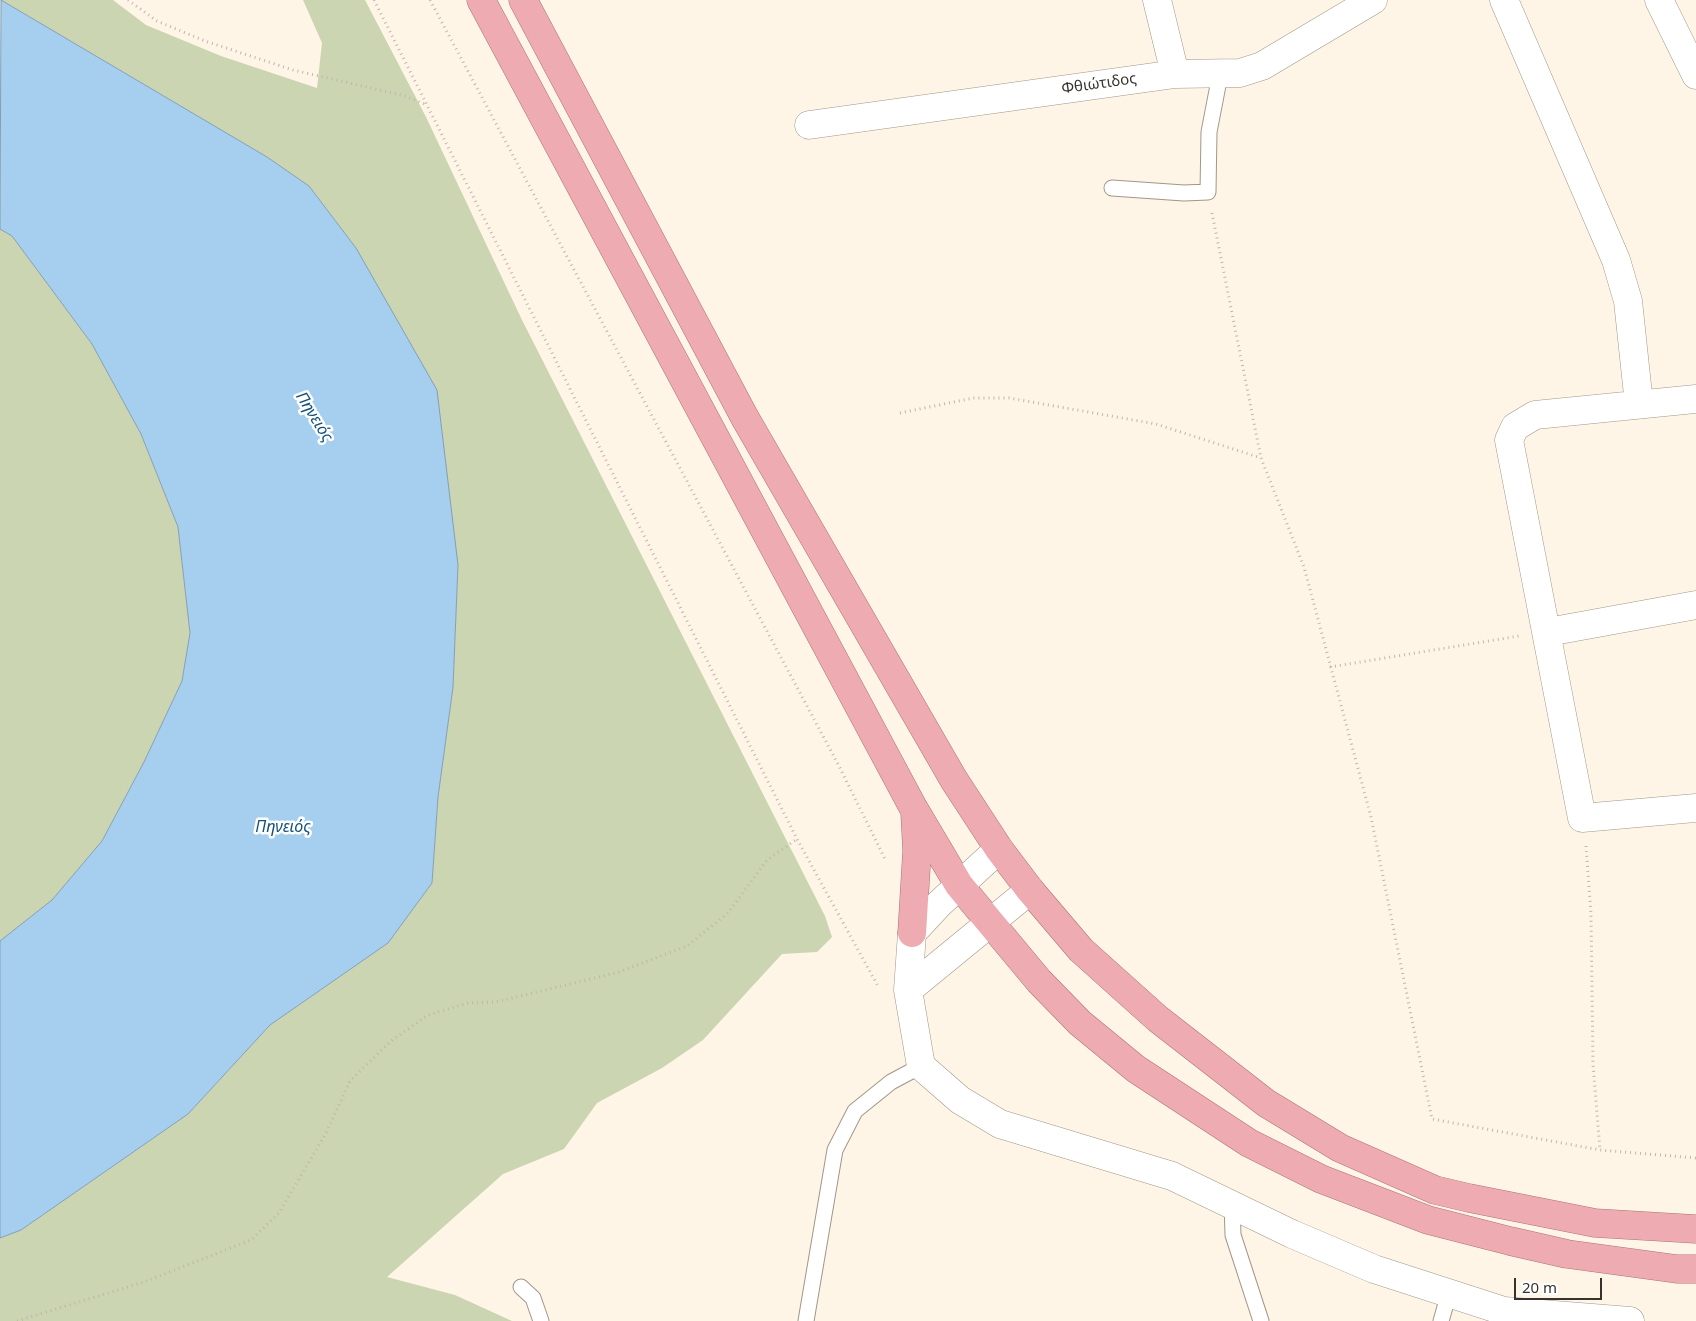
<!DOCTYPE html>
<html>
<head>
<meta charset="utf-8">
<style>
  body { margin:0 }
  #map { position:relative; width:1696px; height:1321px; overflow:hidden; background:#fff5e6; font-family:"Noto Sans",sans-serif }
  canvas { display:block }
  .scale { position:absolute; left:1514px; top:1278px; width:88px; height:22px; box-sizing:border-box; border:2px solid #36322d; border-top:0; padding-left:6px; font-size:15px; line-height:18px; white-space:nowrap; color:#36322d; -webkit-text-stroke:4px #fff; paint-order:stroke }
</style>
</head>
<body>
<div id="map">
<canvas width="1696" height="1321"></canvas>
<div class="scale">20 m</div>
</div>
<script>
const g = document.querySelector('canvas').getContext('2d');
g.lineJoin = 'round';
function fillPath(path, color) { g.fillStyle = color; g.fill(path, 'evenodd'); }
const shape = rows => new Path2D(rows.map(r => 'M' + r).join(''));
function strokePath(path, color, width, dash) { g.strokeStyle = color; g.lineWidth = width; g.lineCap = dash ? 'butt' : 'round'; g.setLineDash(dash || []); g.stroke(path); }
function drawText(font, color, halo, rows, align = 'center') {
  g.font = font + ' "Noto Sans",sans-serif'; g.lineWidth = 5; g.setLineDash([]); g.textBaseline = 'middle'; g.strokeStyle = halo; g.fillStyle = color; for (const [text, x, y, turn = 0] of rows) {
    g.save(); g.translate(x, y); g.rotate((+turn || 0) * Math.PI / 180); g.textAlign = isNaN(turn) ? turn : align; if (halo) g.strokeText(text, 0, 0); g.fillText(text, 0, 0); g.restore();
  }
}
const green = shape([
  [1,0,113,0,146,25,221,56,317,88,322,43,303,0,365,0,426,117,522,320,825,916,832,937,817,952,782,954,703,1040,662,1068,597,1103,564,1149,503,1174,387,1277,455,1295,512,1321,0,1321,0,1238,21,1230,188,1114,270,1025,388,943,432,883,438,797,453,687,458,565,356,248,309,186,267,157],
  [0,229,12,236,92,344,141,434,178,527,190,633,182,681,144,762,102,841,52,900,0,941]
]);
const water = shape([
  [1,0,267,157,309,186,356,248,437,390,458,565,453,687,438,797,432,883,388,943,270,1025,188,1114,21,1230,0,1238,0,941,52,900,102,841,144,762,182,681,190,633,178,527,141,434,92,344,12,236,0,229,1,0]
]);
const path = shape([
  [128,0,157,21,205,41,293,70,405,96,427,105],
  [374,0,797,839,879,988],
  [430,0,839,766,886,861],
  [1212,213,1261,458,1304,567,1371,817,1432,1119,1600,1150,1696,1158],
  [900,413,973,398,1009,398,1156,424,1261,458],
  [1330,667,1519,636],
  [1586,846,1591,914,1593,1064,1600,1150],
  [17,1321,144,1282,251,1240,279,1213,326,1133,350,1081,391,1041,428,1015,468,1003,496,1002,619,972,687,946,728,913,767,860,797,839]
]);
const service = shape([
  [1112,188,1184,193,1208,192,1209,132,1220,75],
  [1232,1203,1233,1235,1261,1321],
  [521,1287,533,1298,541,1321],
  [806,1321,835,1150,855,1111,891,1082,921,1066],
  [1441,1321,1449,1293]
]);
const minor = shape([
  [1157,0,1175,74],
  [1504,0,1616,260,1628,301,1639,404],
  [1659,0,1696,75],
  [809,125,1175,74,1240,73,1262,66,1373,0],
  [1696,399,1535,415,1515,427,1509,440,1582,818,1696,808],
  [1548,632,1696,605],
  [999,849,939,904,912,933,908,990,921,1066,960,1100,1000,1124,1172,1176,1292,1234,1374,1269,1504,1311,1630,1321],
  [908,990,1030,890]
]);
const trunk = shape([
  [481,0,914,809,959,885,1039,981,1080,1023,1136,1069,1249,1143,1321,1179,1428,1220,1510,1241,1567,1254,1677,1269,1696,1269],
  [523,0,745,418,954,780,999,849,1030,890,1081,950,1158,1019,1266,1103,1340,1148,1435,1190,1469,1198,1595,1223,1696,1229],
  [912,933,917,851,915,813]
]);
const streetNames = [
  ["Φθιώτιδος",1099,84,-8]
];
const waterNames = [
  ["Πηνειός",314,417,58],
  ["Πηνειός",283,827]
];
fillPath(green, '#cbd5b2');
fillPath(water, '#a6ceee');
strokePath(water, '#849fb4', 1);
strokePath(service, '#a09789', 17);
strokePath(minor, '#a09789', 29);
strokePath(trunk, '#aa7376', 29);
strokePath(path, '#bfb7ab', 3, [1, 4]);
strokePath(service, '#fff', 15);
strokePath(minor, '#fff', 28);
strokePath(trunk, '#eeabb2', 28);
drawText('15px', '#36322d', '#fff', streetNames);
drawText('italic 16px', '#13527b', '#fff', waterNames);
</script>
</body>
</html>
